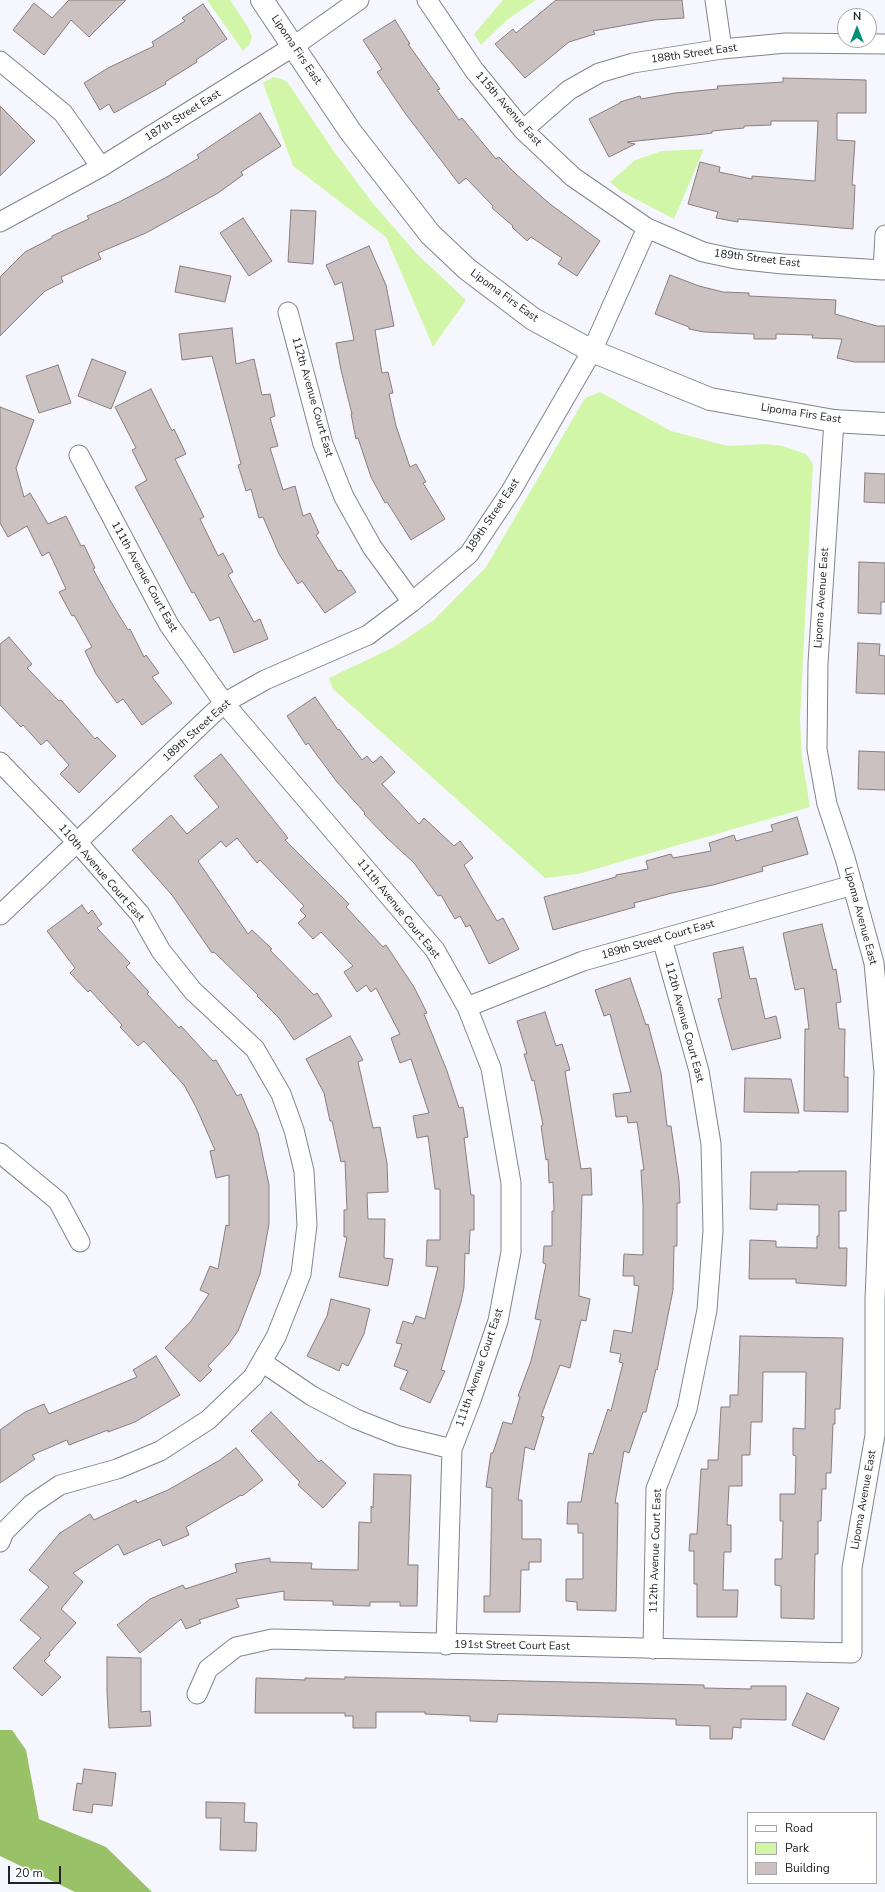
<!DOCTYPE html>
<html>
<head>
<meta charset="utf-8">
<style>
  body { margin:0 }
  #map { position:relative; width:885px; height:1892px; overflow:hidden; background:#f6f7fe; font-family:"Nunito Sans",sans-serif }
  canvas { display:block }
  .legend { position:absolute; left:747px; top:1812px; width:130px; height:72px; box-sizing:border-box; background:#fff; border:1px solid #a7a7a8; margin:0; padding:5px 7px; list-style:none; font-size:12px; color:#222326 }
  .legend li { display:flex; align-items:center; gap:8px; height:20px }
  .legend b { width:20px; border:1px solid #a7a7a8 }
  .north { position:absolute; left:837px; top:8px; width:40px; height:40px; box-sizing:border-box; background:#fff; border:1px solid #a7a7a8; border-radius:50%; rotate:0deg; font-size:11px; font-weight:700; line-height:16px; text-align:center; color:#222326 }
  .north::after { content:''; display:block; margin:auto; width:14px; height:18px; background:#008e78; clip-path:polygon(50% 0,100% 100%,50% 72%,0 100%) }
  .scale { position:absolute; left:8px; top:1866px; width:53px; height:18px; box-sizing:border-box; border:2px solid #222326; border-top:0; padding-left:5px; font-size:12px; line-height:14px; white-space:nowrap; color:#222326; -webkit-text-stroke:3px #fff; paint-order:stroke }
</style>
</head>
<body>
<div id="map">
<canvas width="885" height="1892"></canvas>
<ul class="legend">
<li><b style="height:5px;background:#fff"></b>Road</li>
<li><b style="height:11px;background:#d2f6a8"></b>Park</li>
<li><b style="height:11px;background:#cbc1c0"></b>Building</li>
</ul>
<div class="north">N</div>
<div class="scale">20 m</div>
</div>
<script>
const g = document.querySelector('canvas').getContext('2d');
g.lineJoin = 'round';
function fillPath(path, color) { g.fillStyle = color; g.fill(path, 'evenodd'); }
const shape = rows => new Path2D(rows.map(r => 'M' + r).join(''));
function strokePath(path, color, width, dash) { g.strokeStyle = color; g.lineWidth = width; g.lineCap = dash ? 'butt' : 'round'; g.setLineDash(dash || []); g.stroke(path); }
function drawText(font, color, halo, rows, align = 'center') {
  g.font = font + ' "Nunito Sans",sans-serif'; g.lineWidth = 3; g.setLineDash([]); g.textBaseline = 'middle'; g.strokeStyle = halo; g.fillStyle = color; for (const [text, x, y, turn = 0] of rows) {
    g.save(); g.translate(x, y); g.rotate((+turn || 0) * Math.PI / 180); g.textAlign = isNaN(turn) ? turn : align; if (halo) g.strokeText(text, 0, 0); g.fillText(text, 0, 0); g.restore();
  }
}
const green = shape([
  [207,0,230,0,248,27,252,37,250,44,243,51],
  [503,0,536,0,507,20,481,45,474,34],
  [273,77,282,79,288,83,333,150,375,206,417,254,466,300,433,347,386,237,293,166,263,83],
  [704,149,674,219,622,192,610,182,635,160,662,151],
  [600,392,671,431,728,446,765,444,783,446,806,454,813,464,800,719,802,758,810,807,578,874,545,878,333,689,329,678,394,647,434,620,486,567,585,398]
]);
const forest = shape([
  [0,1730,12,1730,26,1750,39,1819,106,1847,152,1892,75,1892,0,1856]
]);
const building = shape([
  [69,0,126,0,89,37,71,20,44,55,13,30,34,3,52,18,69,0],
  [556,0,682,0,684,18,654,20,593,31,595,34,569,42,525,78,495,44,513,29,516,33,556,0],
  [203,4,227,39,196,60,197,62,165,82,166,84,114,113,109,104,100,110,84,83,108,68,154,46,152,42,185,21,182,18,203,4],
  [395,20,410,44,408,44,440,89,437,90,459,120,462,118,496,159,499,157,517,175,550,204,600,241,577,276,558,264,562,258,531,237,527,241,512,227,513,226,492,208,493,206,466,178,459,184,405,113,377,72,382,69,363,40,395,20],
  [783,78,866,80,866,113,837,113,837,140,855,141,852,185,855,185,853,229,738,219,738,222,716,218,718,212,688,204,700,162,720,167,719,172,752,179,752,176,815,181,818,121,771,121,771,125,744,126,744,128,712,131,712,133,705,134,627,142,635,144,609,157,589,119,620,103,620,102,640,96,641,99,675,93,718,89,717,86,783,82,783,78],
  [0,106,35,141,0,176,0,106],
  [260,113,281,146,241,172,243,175,218,193,146,233,98,253,101,259,61,277,63,282,45,291,0,336,0,277,25,252,52,238,52,236,89,219,87,216,119,202,165,178,199,158,197,155,260,113],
  [291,210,316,211,313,264,288,262,291,210],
  [243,218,272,261,249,276,220,233,243,218],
  [369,246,386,285,394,326,375,330,382,373,388,372,393,393,389,394,396,426,410,467,416,464,426,482,423,483,445,519,411,540,387,502,385,503,371,477,358,438,356,439,351,414,352,414,341,370,336,343,354,340,342,282,335,285,326,265,369,246],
  [180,266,231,276,225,302,175,292,180,266],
  [670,275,699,286,723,292,749,293,749,296,836,300,835,314,877,326,885,326,885,362,854,362,837,358,842,339,812,338,813,335,776,334,776,339,754,339,754,334,704,332,689,329,689,327,655,314,670,275],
  [232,328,236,364,254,359,262,395,270,394,275,416,270,418,278,446,270,448,283,490,295,486,303,516,310,513,319,533,316,535,338,571,341,570,356,592,325,613,302,581,298,584,279,554,263,517,259,518,251,489,246,491,238,465,241,464,212,356,182,360,179,334,232,328],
  [92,359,126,372,111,409,78,396,92,359],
  [58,365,71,403,39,413,26,376,58,365],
  [151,389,172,431,174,429,186,454,175,459,204,517,200,519,218,556,223,553,233,572,228,575,254,622,260,619,268,639,234,653,219,617,210,621,194,592,192,593,135,487,147,480,132,450,136,448,115,407,151,389],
  [0,407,34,420,16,468,24,497,30,493,48,524,66,516,81,546,84,545,95,568,93,569,111,602,128,630,130,629,144,657,146,655,159,673,152,677,172,703,142,725,123,699,117,703,96,674,85,651,92,647,74,615,72,616,59,592,66,589,49,552,42,556,27,526,8,537,0,523,0,407],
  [865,473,885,474,885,503,864,502,865,473],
  [859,562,885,563,885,602,881,602,881,614,858,613,859,562],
  [9,637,32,664,27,668,59,701,61,700,95,739,97,737,116,756,79,793,60,774,69,765,47,740,41,745,23,725,21,727,0,705,0,644,9,637],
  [858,643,880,644,879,655,885,656,885,694,856,693,858,643],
  [315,697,338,730,339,729,362,760,367,756,373,763,381,756,395,772,382,784,419,824,424,818,454,846,460,841,473,858,464,865,497,921,503,918,519,949,489,964,470,925,466,927,460,916,455,919,441,895,438,896,414,863,388,839,364,814,365,813,337,782,308,743,306,745,287,716,315,697],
  [859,751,885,752,885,790,858,789,859,751],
  [221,754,288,838,285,840,349,904,346,907,383,947,386,945,414,987,427,1013,424,1014,447,1071,459,1108,463,1107,468,1137,464,1138,471,1195,474,1195,474,1230,470,1230,469,1254,465,1253,464,1287,461,1302,441,1370,445,1371,430,1403,400,1389,408,1371,394,1366,402,1344,396,1343,403,1321,413,1324,416,1316,425,1319,438,1267,426,1266,427,1240,440,1240,440,1189,435,1189,428,1136,417,1138,413,1116,429,1113,411,1059,400,1063,391,1038,400,1034,376,988,371,992,366,985,357,992,344,972,353,966,321,932,313,939,298,923,306,916,300,910,304,906,260,860,257,863,237,838,226,847,221,841,198,861,248,934,252,930,272,949,270,950,314,995,317,993,332,1016,294,1040,279,1018,257,996,258,995,214,952,212,953,172,895,132,850,171,815,187,834,219,807,194,776,221,754],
  [797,817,808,854,762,867,763,871,713,885,672,893,634,903,635,907,553,930,544,897,616,877,616,875,648,869,646,861,671,854,673,858,711,851,709,843,734,835,736,841,773,831,771,825,797,817],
  [82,905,88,914,92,910,102,924,97,928,130,963,126,967,149,992,147,994,179,1028,181,1026,213,1061,216,1060,237,1096,241,1094,258,1133,269,1185,269,1224,260,1274,238,1331,228,1345,208,1366,212,1370,200,1382,165,1348,191,1321,209,1294,200,1290,210,1266,218,1269,226,1225,229,1226,229,1175,216,1178,210,1151,215,1150,196,1107,184,1085,144,1041,138,1046,120,1027,122,1025,90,990,88,992,70,973,75,968,47,931,82,905],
  [822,924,833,970,836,969,841,1002,836,1003,839,1029,845,1029,844,1077,848,1077,848,1112,804,1111,805,1029,809,1029,804,988,795,990,783,933,822,924],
  [743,947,750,979,756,978,765,1019,776,1016,781,1038,732,1050,718,999,722,998,713,953,743,947],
  [630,978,646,1025,648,1024,661,1073,667,1126,671,1126,679,1181,680,1203,677,1203,677,1246,674,1246,673,1290,657,1370,656,1369,646,1412,643,1412,629,1453,624,1451,615,1503,618,1503,616,1611,577,1610,577,1602,566,1601,566,1579,583,1579,583,1533,578,1533,578,1524,567,1524,568,1502,581,1502,589,1453,593,1454,608,1409,611,1411,623,1363,619,1362,621,1354,610,1352,614,1330,632,1333,639,1286,634,1285,634,1276,623,1276,624,1254,643,1255,643,1205,641,1170,644,1170,637,1122,628,1123,627,1116,616,1117,613,1094,631,1092,610,1014,604,1016,595,990,630,978],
  [545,1012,556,1046,562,1044,570,1070,565,1071,581,1169,591,1168,592,1195,582,1195,579,1296,590,1299,586,1321,581,1320,570,1368,560,1365,541,1416,544,1417,534,1450,525,1447,518,1500,522,1500,522,1539,541,1539,541,1562,529,1562,529,1570,521,1570,520,1612,484,1612,484,1596,490,1596,492,1488,486,1487,491,1453,493,1453,503,1422,512,1424,520,1397,518,1396,531,1361,541,1320,535,1319,546,1264,543,1263,544,1246,552,1246,552,1211,554,1211,553,1182,549,1183,548,1159,546,1160,541,1126,543,1125,534,1080,532,1081,524,1054,527,1054,517,1021,545,1012],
  [350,1036,363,1060,358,1062,373,1128,380,1127,387,1163,388,1192,367,1193,368,1219,385,1219,384,1258,393,1259,388,1286,339,1277,347,1237,344,1237,344,1210,347,1210,345,1161,341,1162,332,1121,330,1121,324,1093,306,1059,350,1036],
  [745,1078,791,1079,799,1113,744,1112,745,1078],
  [799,1171,846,1171,846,1211,839,1211,839,1248,847,1248,846,1286,796,1283,796,1279,749,1279,750,1240,776,1241,776,1247,817,1248,817,1236,819,1236,819,1205,777,1204,777,1210,750,1209,751,1172,799,1172,799,1171],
  [331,1299,370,1309,364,1334,348,1366,342,1363,339,1371,307,1356,327,1316,331,1299],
  [740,1336,843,1338,840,1409,835,1409,835,1424,833,1424,831,1473,826,1473,826,1489,822,1489,821,1521,818,1521,818,1554,815,1554,814,1619,781,1618,781,1586,775,1585,775,1559,782,1559,783,1521,780,1521,780,1494,795,1494,796,1456,793,1455,793,1428,805,1429,806,1372,763,1372,762,1422,751,1422,750,1455,742,1455,742,1486,729,1486,727,1525,731,1525,731,1552,724,1552,723,1590,738,1590,737,1617,697,1617,697,1584,694,1584,694,1551,689,1551,690,1534,697,1534,701,1469,708,1469,708,1460,718,1460,721,1407,730,1407,730,1395,738,1395,740,1336],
  [156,1356,180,1395,135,1422,108,1432,108,1430,69,1445,67,1440,32,1455,35,1459,0,1483,0,1430,25,1412,44,1404,49,1414,137,1377,133,1370,156,1356],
  [271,1412,319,1462,321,1460,346,1483,323,1508,298,1485,300,1482,251,1431,271,1412],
  [236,1448,263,1480,242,1496,241,1495,186,1527,189,1535,163,1546,160,1539,124,1555,118,1544,73,1573,83,1582,61,1609,76,1623,49,1653,50,1655,44,1661,61,1677,42,1696,13,1668,41,1638,20,1620,49,1587,29,1570,60,1533,90,1514,94,1520,136,1500,137,1503,168,1490,220,1460,236,1448],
  [374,1474,411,1475,408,1565,418,1565,417,1606,400,1606,400,1602,370,1602,370,1606,333,1605,333,1601,284,1600,284,1591,236,1599,239,1607,199,1620,201,1623,186,1629,181,1619,140,1653,117,1625,150,1599,183,1585,185,1589,237,1572,235,1564,270,1558,270,1562,312,1563,311,1569,358,1570,359,1522,371,1523,371,1506,373,1508,374,1474],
  [107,1657,141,1658,141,1712,150,1711,151,1726,109,1728,107,1692,107,1657],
  [345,1677,704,1685,704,1688,751,1689,751,1686,786,1686,786,1720,741,1719,741,1728,733,1727,732,1739,710,1739,710,1726,676,1725,676,1719,498,1714,497,1722,470,1721,470,1716,425,1714,425,1712,376,1712,376,1728,353,1728,353,1716,345,1716,345,1713,255,1713,256,1678,305,1680,305,1678,345,1679,345,1677],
  [807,1693,839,1708,824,1740,792,1725,807,1693],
  [84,1769,116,1773,112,1806,93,1804,92,1813,73,1810,77,1783,82,1784,84,1769],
  [206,1802,245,1803,244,1822,257,1823,256,1851,220,1850,221,1818,206,1818,206,1802]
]);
const minor = shape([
  [427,0,474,70,523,130,573,177,647,228,703,252,736,259,783,264,883,270,885,235],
  [715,0,722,49],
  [0,61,63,113,101,167],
  [523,130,569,90,599,73,633,63,722,49,786,43,885,44],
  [0,222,101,167,294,46,359,0],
  [288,312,323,444,344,497,372,547,412,602],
  [79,455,169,625,224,703,435,950,467,1007,491,1068,511,1183,511,1252,498,1321,471,1400,452,1449,446,1645],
  [0,762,77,842,140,914,161,951,193,991,255,1049,281,1094,294,1130,304,1171,307,1225,301,1274,276,1337,253,1377,208,1420,160,1451,117,1469,60,1485,32,1504,4,1532,0,1542],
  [0,915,224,703,265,680,368,635,412,602,469,554,511,491,592,351,647,228],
  [467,1007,583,961,853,885],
  [0,1153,58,1201,80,1242],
  [262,1362,312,1396,356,1419,399,1436,452,1449],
  [653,1649,656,1489,687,1409,707,1310,713,1231,711,1144,699,1071,662,939],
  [197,1694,208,1669,236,1647,272,1639,852,1653,852,1568,875,1435,875,1300,884,1072,874,963,845,858,827,804,817,749,818,663,834,421]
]);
const tertiary = shape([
  [262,0,350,131,430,234,467,269,533,319,592,351,710,399,834,421,885,424]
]);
const streetNames = [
  ["Lipoma Firs East",296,50,56],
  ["188th Street East",694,54,-8],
  ["115th Avenue East",508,109,49],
  ["187th Street East",183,116,-32],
  ["189th Street East",757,259,7],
  ["Lipoma Firs East",504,296,36],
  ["112th Avenue Court East",312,397,74],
  ["Lipoma Firs East",801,414,9],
  ["189th Street East",493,516,-56],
  ["111th Avenue Court East",144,577,61],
  ["Lipoma Avenue East",822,598,-86],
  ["189th Street East",197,731,-42],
  ["110th Avenue Court East",101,873,49],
  ["111th Avenue Court East",398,909,51],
  ["Lipoma Avenue East",860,916,75],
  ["189th Street Court East",658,940,-16],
  ["112th Avenue Court East",684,1022,75],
  ["111th Avenue Court East",480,1368,-71],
  ["Lipoma Avenue East",864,1500,-80],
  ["112th Avenue Court East",656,1551,-88],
  ["191st Street Court East",512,1646,1]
];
fillPath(green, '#d2f6a8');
fillPath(forest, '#99c168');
fillPath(building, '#cbc1c0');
strokePath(building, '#877e7d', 1);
strokePath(minor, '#82848b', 21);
strokePath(tertiary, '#82848b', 24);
strokePath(minor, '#fff', 19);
strokePath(tertiary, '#fff', 22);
drawText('11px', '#222326', '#fff', streetNames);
</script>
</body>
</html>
